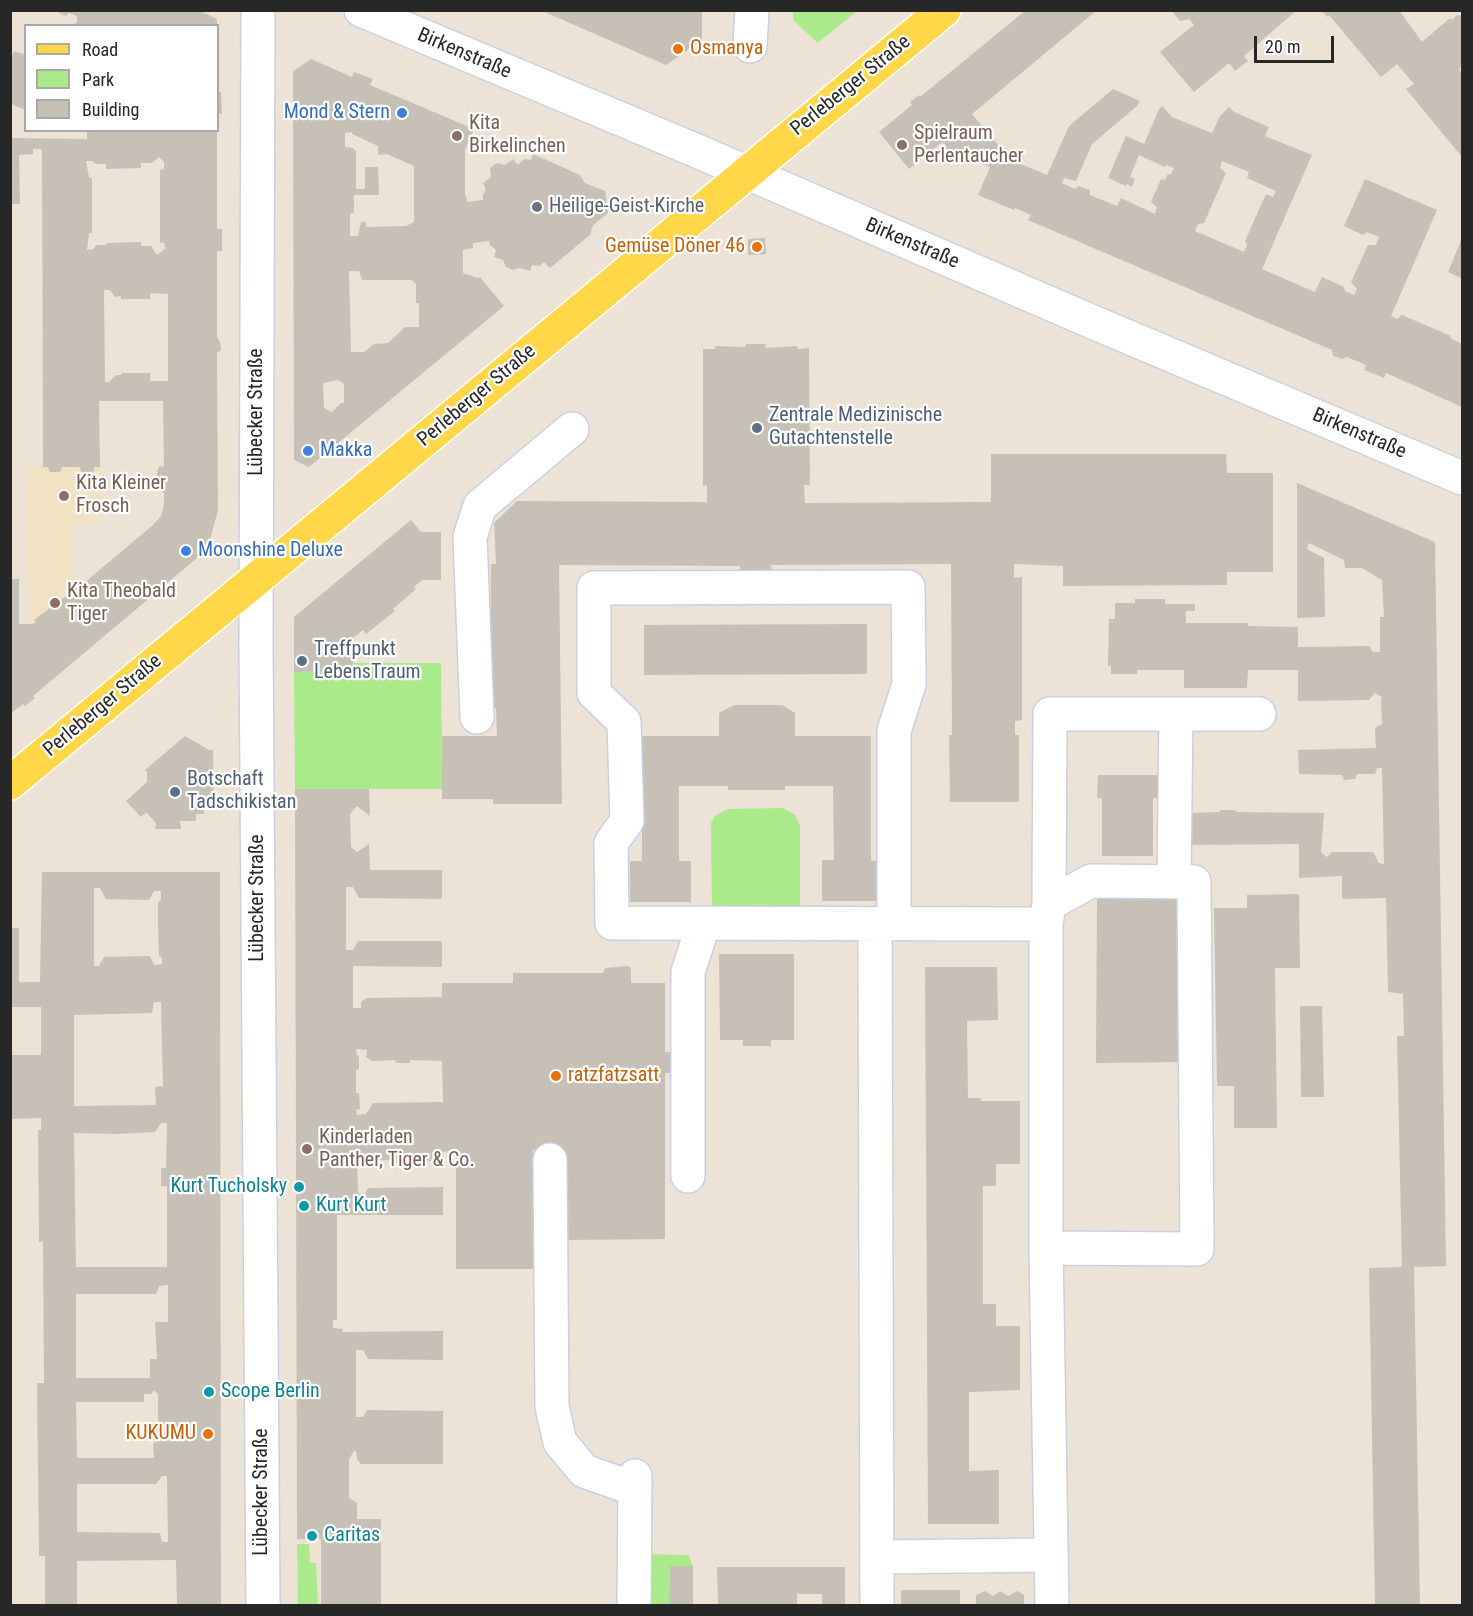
<!DOCTYPE html>
<html>
<head>
<meta charset="utf-8">
<style>
  body { margin:0 }
  #map { position:relative; width:1473px; height:1616px; overflow:hidden; background:#ece3d6; font-family:"Roboto Condensed",sans-serif }
  canvas { display:block }
  .frame { position:absolute; inset:0; border:12px solid #272727; pointer-events:none }
  .legend { position:absolute; left:24px; top:24px; width:195px; height:108px; box-sizing:border-box; background:#fff; border:2px solid #a9a9a9; margin:0; padding:8px 10px; list-style:none; font-size:18px; color:#272727 }
  .legend li { display:flex; align-items:center; gap:12px; height:30px }
  .legend b { width:30px; border:2px solid #a9a9a9 }
  .scale { position:absolute; left:1254px; top:36px; width:80px; height:27px; box-sizing:border-box; border:3px solid #272727; border-top:0; padding-left:8px; font-size:18px; line-height:21px; white-space:nowrap; color:#272727; -webkit-text-stroke:4px #fff; paint-order:stroke }
</style>
</head>
<body>
<div id="map">
<canvas width="1473" height="1616"></canvas>
<div class="frame"></div>
<ul class="legend">
<li><b style="height:8px;background:#ffd748"></b>Road</li>
<li><b style="height:16px;background:#aaea8b"></b>Park</li>
<li><b style="height:16px;background:#c6c0b6"></b>Building</li>
</ul>
<div class="scale">20 m</div>
</div>
<script>
const g = document.querySelector('canvas').getContext('2d');
g.lineJoin = 'round';
function fillPath(path, color) { g.fillStyle = color; g.fill(path, 'evenodd'); }
const shape = rows => new Path2D(rows.map(r => 'M' + r).join(''));
function strokePath(path, color, width, dash) { g.strokeStyle = color; g.lineWidth = width; g.lineCap = dash ? 'butt' : 'round'; g.setLineDash(dash || []); g.stroke(path); }
function drawText(font, color, halo, rows, align = 'center') {
  g.font = font + ' "Roboto Condensed",sans-serif'; g.lineWidth = 4.5; g.setLineDash([]); g.textBaseline = 'middle'; g.strokeStyle = halo; g.fillStyle = color; for (const [text, x, y, turn = 0] of rows) {
    g.save(); g.translate(x, y); g.rotate((+turn || 0) * Math.PI / 180); g.textAlign = isNaN(turn) ? turn : align; if (halo) g.strokeText(text, 0, 0); g.fillText(text, 0, 0); g.restore();
  }
}
const education = shape([
  [43,436,100,436,101,524,72,525,73,591,91,615,29,661,28,467,43,467]
]);
const green = shape([
  [793,11,793,10,857,11,818,43,793,20],
  [353,663,441,663,442,789,295,789,294,672,353,671],
  [783,808,795,815,800,826,800,912,712,913,711,823,715,816,727,809],
  [297,1544,309,1544,310,1563,316,1563,318,1605,298,1605],
  [645,1554,688,1555,693,1566,670,1566,669,1605,645,1605]
]);
const building = shape([
  [53,10,202,10,202,12,217,19,217,26,73,26,73,24,77,23,77,16,69,13,66,16],
  [540,10,702,10,702,40,666,65],
  [1026,10,1097,10,972,114,999,146,1024,157,1021,164,1047,175,1069,126,1113,89,1140,101,1137,106,1092,144,1076,181,1064,178,1062,183,1075,189,1079,186,1090,190,1090,195,1117,206,1121,198,1155,214,1157,207,1151,202,1161,179,1165,180,1167,175,1171,174,1174,168,1167,165,1165,167,1139,155,1130,177,1135,179,1132,187,1127,184,1126,186,1108,178,1126,136,1144,144,1159,109,1162,106,1172,117,1212,133,1220,116,1229,107,1234,112,1269,127,1265,136,1312,155,1262,269,1315,292,1322,277,1344,287,1345,291,1354,295,1357,289,1351,282,1368,245,1376,245,1379,237,1367,232,1363,235,1344,226,1365,179,1437,210,1391,316,1397,319,1402,315,1451,336,1450,338,1462,344,1462,407,1386,373,1384,378,1364,370,1366,365,1347,357,1342,359,1333,356,1332,350,1028,220,1031,215,1015,208,1014,210,978,195,990,167,944,148,945,144,941,143,909,169,879,132,912,105,910,102,919,95,920,97],
  [1222,161,1249,172,1247,178,1276,191,1273,197,1267,194,1265,196,1245,241,1247,245,1244,252,1195,231,1198,224,1204,223,1226,173,1220,168],
  [1171,10,1297,10,1244,56,1248,61,1235,71,1229,63,1194,92,1160,52,1194,25,1189,19,1180,21],
  [1322,10,1399,10,1422,42,1450,18,1452,20,1457,15,1462,16,1462,67,1461,66,1459,70,1462,74,1462,157,1406,89,1414,84,1397,64,1381,77,1329,15,1327,17],
  [14,51,26,55,26,110,10,104,10,61],
  [311,59,352,77,354,72,373,79,370,85,474,129,465,150,465,196,466,196,467,202,483,200,483,195,486,190,483,183,491,177,490,168,497,163,505,165,513,159,517,164,519,164,524,159,531,160,533,154,580,175,585,183,605,191,608,213,593,225,590,235,550,268,544,262,540,266,532,265,530,271,520,268,513,270,506,267,503,260,494,257,496,250,490,245,489,241,473,243,473,248,463,250,463,273,478,278,480,277,504,306,309,467,294,460,293,71],
  [352,132,352,134,378,146,378,155,387,154,414,166,414,222,406,226,366,227,366,222,361,222,358,236,350,236,350,213,354,213,354,195,379,195,378,167,365,167,365,189,356,189,356,151,353,148,345,147,345,133],
  [349,271,359,271,362,280,411,280,416,284,416,303,419,303,419,327,405,327,388,343,374,344,364,352,351,352],
  [338,380,344,384,344,403,341,403,332,412,324,408,323,383],
  [218,92,221,92,222,114,218,114],
  [87,130,217,130,217,229,222,229,222,251,217,251,217,337,220,342,221,350,217,353,218,510,210,540,197,558,33,696,35,698,25,706,23,704,10,714,10,579,19,579,19,624,33,624,36,622,34,620,73,591,82,581,84,583,153,525,161,516,164,504,164,493,158,489,157,471,159,467,164,466,163,401,99,401,100,467,94,467,94,471,91,472,81,472,80,467,62,467,60,472,50,472,48,467,43,467,42,149,33,149,33,154,19,155,20,204,10,204,10,138,87,139],
  [159,157,164,162,164,169,160,170,160,243,164,242,165,249,157,255,151,246,141,246,141,242,106,243,106,245,96,245,94,249,87,250,89,233,92,233,92,178,89,178,86,161,93,161,96,164,106,164,106,169,141,168,141,163,152,163],
  [104,290,110,290,115,297,121,296,121,299,150,299,150,293,168,294,168,381,150,381,150,373,122,373,121,375,116,375,109,382,105,382],
  [765,238,766,254,748,255,748,239],
  [1462,238,1462,279,1448,272],
  [746,344,766,344,765,348,797,346,798,349,809,348,810,485,804,485,805,503,991,502,991,454,1226,454,1227,473,1273,473,1273,572,1227,572,1227,585,1063,586,1063,566,1014,564,1014,578,1022,577,1022,720,1015,721,1015,735,1019,735,1019,802,950,802,949,735,952,735,951,564,771,565,772,575,740,575,740,566,559,565,562,804,493,804,493,799,442,799,442,736,497,736,496,708,490,708,491,564,496,564,494,523,517,501,707,502,707,485,703,486,703,349,715,349,715,346,746,347],
  [1297,483,1435,542,1446,1266,1414,1267,1420,1605,1375,1605,1369,1268,1402,1267,1397,1036,1404,1036,1403,994,1388,992,1386,898,1342,899,1342,876,1299,878,1299,844,1190,845,1189,813,1220,812,1220,810,1235,810,1236,812,1324,813,1321,852,1327,857,1332,852,1373,852,1379,863,1384,864,1382,768,1377,768,1375,774,1357,774,1355,779,1344,780,1342,775,1299,774,1298,750,1376,748,1375,728,1382,724,1381,701,1382,697,1375,693,1369,700,1298,701,1298,670,1248,670,1247,688,1184,688,1184,670,1137,670,1137,674,1111,674,1111,666,1108,666,1109,619,1115,619,1115,603,1135,603,1135,599,1165,599,1165,604,1195,604,1195,611,1186,611,1186,623,1248,623,1248,626,1298,627,1298,647,1369,646,1373,652,1380,652,1380,617,1384,617,1382,580,1362,568,1345,568,1344,560,1309,543,1307,549,1324,558,1325,617,1297,618],
  [411,520,421,532,441,532,441,580,422,580,414,587,416,589,393,609,395,611,366,634,363,630,349,641,349,657,353,657,353,671,294,672,294,617],
  [867,624,867,674,644,675,644,625],
  [734,705,782,705,795,713,795,736,871,736,871,861,882,861,882,901,822,901,822,860,834,860,833,786,785,786,785,790,728,790,728,786,679,786,679,861,691,861,691,902,630,902,630,861,642,861,642,736,719,736,719,713],
  [185,736,209,750,213,750,214,803,210,803,204,810,204,814,196,814,196,821,180,821,181,829,155,829,156,823,146,812,141,817,126,801,147,782,147,772,145,770],
  [1098,775,1158,775,1158,798,1153,798,1153,856,1102,856,1102,798,1097,798],
  [295,789,369,789,370,816,357,806,350,814,351,847,357,852,369,844,370,870,442,870,442,899,359,898,353,887,346,887,346,950,353,950,358,941,442,941,442,967,353,966,353,1008,361,1008,361,1002,366,998,442,997,442,983,513,983,513,973,603,973,605,968,628,966,631,968,631,983,665,983,665,1052,669,1052,674,1056,674,1068,669,1073,665,1073,665,1239,562,1240,562,1150,533,1150,533,1269,456,1269,456,1150,443,1152,443,1161,367,1160,365,1154,357,1155,358,1193,365,1194,368,1188,443,1187,443,1215,337,1215,337,1320,333,1320,333,1328,343,1329,342,1332,443,1331,443,1360,368,1359,363,1350,356,1350,356,1417,363,1417,367,1410,443,1411,443,1464,361,1464,357,1459,356,1451,354,1451,349,1459,349,1498,357,1503,357,1519,381,1519,381,1605,321,1605,321,1539,297,1539],
  [356,1049,367,1050,366,1057,372,1061,395,1060,396,1063,410,1063,410,1060,442,1061,443,1102,373,1103,366,1114,357,1115,356,1110,360,1109,359,1093,356,1093,356,1070,359,1069,359,1056,357,1055],
  [42,872,220,872,221,1605,177,1605,176,1560,77,1561,77,1605,45,1605,45,1556,39,1556,37,1383,44,1383,43,1242,39,1242,38,1130,41,1130,41,1118,10,1119,10,1055,41,1055,41,1007,10,1007,10,928,19,928,19,982,40,982],
  [94,888,100,888,106,899,149,900,154,891,161,891,161,900,158,902,158,927,159,955,162,958,162,964,154,965,150,956,104,957,99,966,94,966],
  [154,1002,161,1002,163,1086,155,1087,156,1105,74,1106,74,1015,152,1013],
  [161,1123,167,1123,166,1168,161,1168,161,1186,167,1186,167,1267,76,1267,74,1133,117,1134,155,1132],
  [168,1285,168,1322,155,1322,157,1359,150,1359,150,1378,76,1378,76,1294,156,1294,159,1286],
  [154,1390,158,1394,158,1440,153,1444,154,1458,77,1458,76,1402,144,1402,144,1394,151,1394],
  [162,1476,167,1476,168,1542,162,1542,160,1533,77,1532,77,1484,156,1484],
  [1299,894,1300,968,1275,968,1277,1128,1234,1128,1234,1086,1217,1086,1214,908,1247,908,1247,895],
  [1183,895,1183,1062,1096,1063,1097,896],
  [719,954,794,954,794,1040,771,1040,771,1046,743,1046,743,1040,720,1040],
  [925,967,997,967,998,1020,967,1021,968,1098,981,1098,981,1101,1020,1101,1020,1164,996,1164,996,1186,983,1186,983,1304,996,1304,996,1326,1020,1326,1020,1390,969,1392,969,1471,999,1470,999,1524,928,1524],
  [1300,1006,1322,1006,1324,1097,1301,1097],
  [670,1566,693,1566,693,1604,669,1604],
  [717,1567,845,1567,845,1605,822,1605,822,1594,797,1594,797,1604,718,1605],
  [901,1590,960,1590,960,1605,901,1605],
  [985,1591,993,1596,1000,1591,1008,1596,1017,1591,1024,1595,1024,1605,976,1605,976,1595]
]);
const minor = shape([
  [258,10,256,643,263,1606],
  [361,10,697,151,1095,323,1462,478],
  [750,46,752,10],
  [477,717,470,537,480,506,572,429],
  [1174,882,1176,714],
  [875,924,877,1606],
  [894,924,894,731,909,684,908,587,594,588,594,693,624,722,627,821,611,843,612,923,1046,924],
  [550,1160,552,1407,560,1442,584,1471,635,1489],
  [688,1176,688,972,704,923],
  [1046,1248,1197,1249,1194,882,1091,881,1049,904],
  [877,1557,1051,1555],
  [634,1606,635,1476],
  [1052,1606,1046,1248,1046,924,1049,904,1050,714,1259,714]
]);
const major = shape([
  [10,783,944,10]
]);
const markers = [
  [678,49,6,"#e8710a"],
  [402,113,6,"#3f7fe0"],
  [457,136,6,"#8d6e63"],
  [902,145,6,"#8d6e63"],
  [537,207,6,"#6b7280"],
  [757,247,6,"#e8710a"],
  [757,428,6,"#5c6f8a"],
  [308,451,6,"#3f7fe0"],
  [64,496,6,"#8d6e63"],
  [186,551,6,"#3f7fe0"],
  [55,603,6,"#8d6e63"],
  [302,661,6,"#5c6f8a"],
  [175,792,6,"#5c6f8a"],
  [556,1076,6,"#e8710a"],
  [307,1149,6,"#8d6e63"],
  [299,1187,6,"#0f9aa8"],
  [304,1206,6,"#0f9aa8"],
  [209,1392,6,"#0f9aa8"],
  [208,1434,6,"#e8710a"],
  [312,1536,6,"#0f9aa8"]
];
const foodNames = [
  ["Osmanya",690,49],
  ["Gemüse Döner 46",745,247,"right"],
  ["ratzfatzsatt",568,1076],
  ["KUKUMU",196,1434,"right"]
];
const streetNames = [
  ["Birkenstraße",464,54,23],
  ["Perleberger Straße",851,86,-39],
  ["Birkenstraße",912,244,23],
  ["Perleberger Straße",477,396,-40],
  ["Lübecker Straße",257,412,-90],
  ["Birkenstraße",1359,434,23],
  ["Perleberger Straße",103,706,-40],
  ["Lübecker Straße",258,898,-90],
  ["Lübecker Straße",262,1492,-90]
];
const shopNames = [
  ["Mond & Stern",390,113,"right"],
  ["Makka",320,451],
  ["Moonshine Deluxe",198,551]
];
const educationNames = [
  ["Kita",469,124],
  ["Birkelinchen",469,147],
  ["Spielraum",914,134],
  ["Perlentaucher",914,157],
  ["Kita Kleiner",76,484],
  ["Frosch",76,507],
  ["Kita Theobald",67,592],
  ["Tiger",67,615],
  ["Kinderladen",319,1138],
  ["Panther, Tiger & Co.",319,1161]
];
const worshipNames = [
  ["Heilige-Geist-Kirche",549,207]
];
const serviceNames = [
  ["Zentrale Medizinische",769,416],
  ["Gutachtenstelle",769,439],
  ["Treffpunkt",314,650],
  ["LebensTraum",314,673],
  ["Botschaft",187,780],
  ["Tadschikistan",187,803]
];
const cultureNames = [
  ["Kurt Tucholsky",287,1187,"right"],
  ["Kurt Kurt",316,1206],
  ["Scope Berlin",221,1392],
  ["Caritas",324,1536]
];
fillPath(education, '#f0e2c3');
fillPath(green, '#aaea8b');
fillPath(building, '#c6c0b6');
strokePath(minor, '#cbcfe3', 36);
strokePath(major, '#fff', 36);
strokePath(minor, '#fff', 33);
strokePath(major, '#ffd748', 33);
for (const [x, y, r, color] of markers) { const dot = new Path2D(); dot.arc(x, y, r, 0, 2 * Math.PI); g.fillStyle = color; g.fill(dot); strokePath(dot, '#fff', 2); }
drawText('20px', '#c56008', '#fff', foodNames, 'left');
drawText('20px', '#272727', '#fff', streetNames);
drawText('20px', '#366cbe', '#fff', shopNames, 'left');
drawText('20px', '#785e54', '#fff', educationNames, 'left');
drawText('20px', '#5b616d', '#fff', worshipNames, 'left');
drawText('20px', '#4e5e75', '#fff', serviceNames, 'left');
drawText('20px', '#0d838f', '#fff', cultureNames, 'left');
</script>
</body>
</html>
